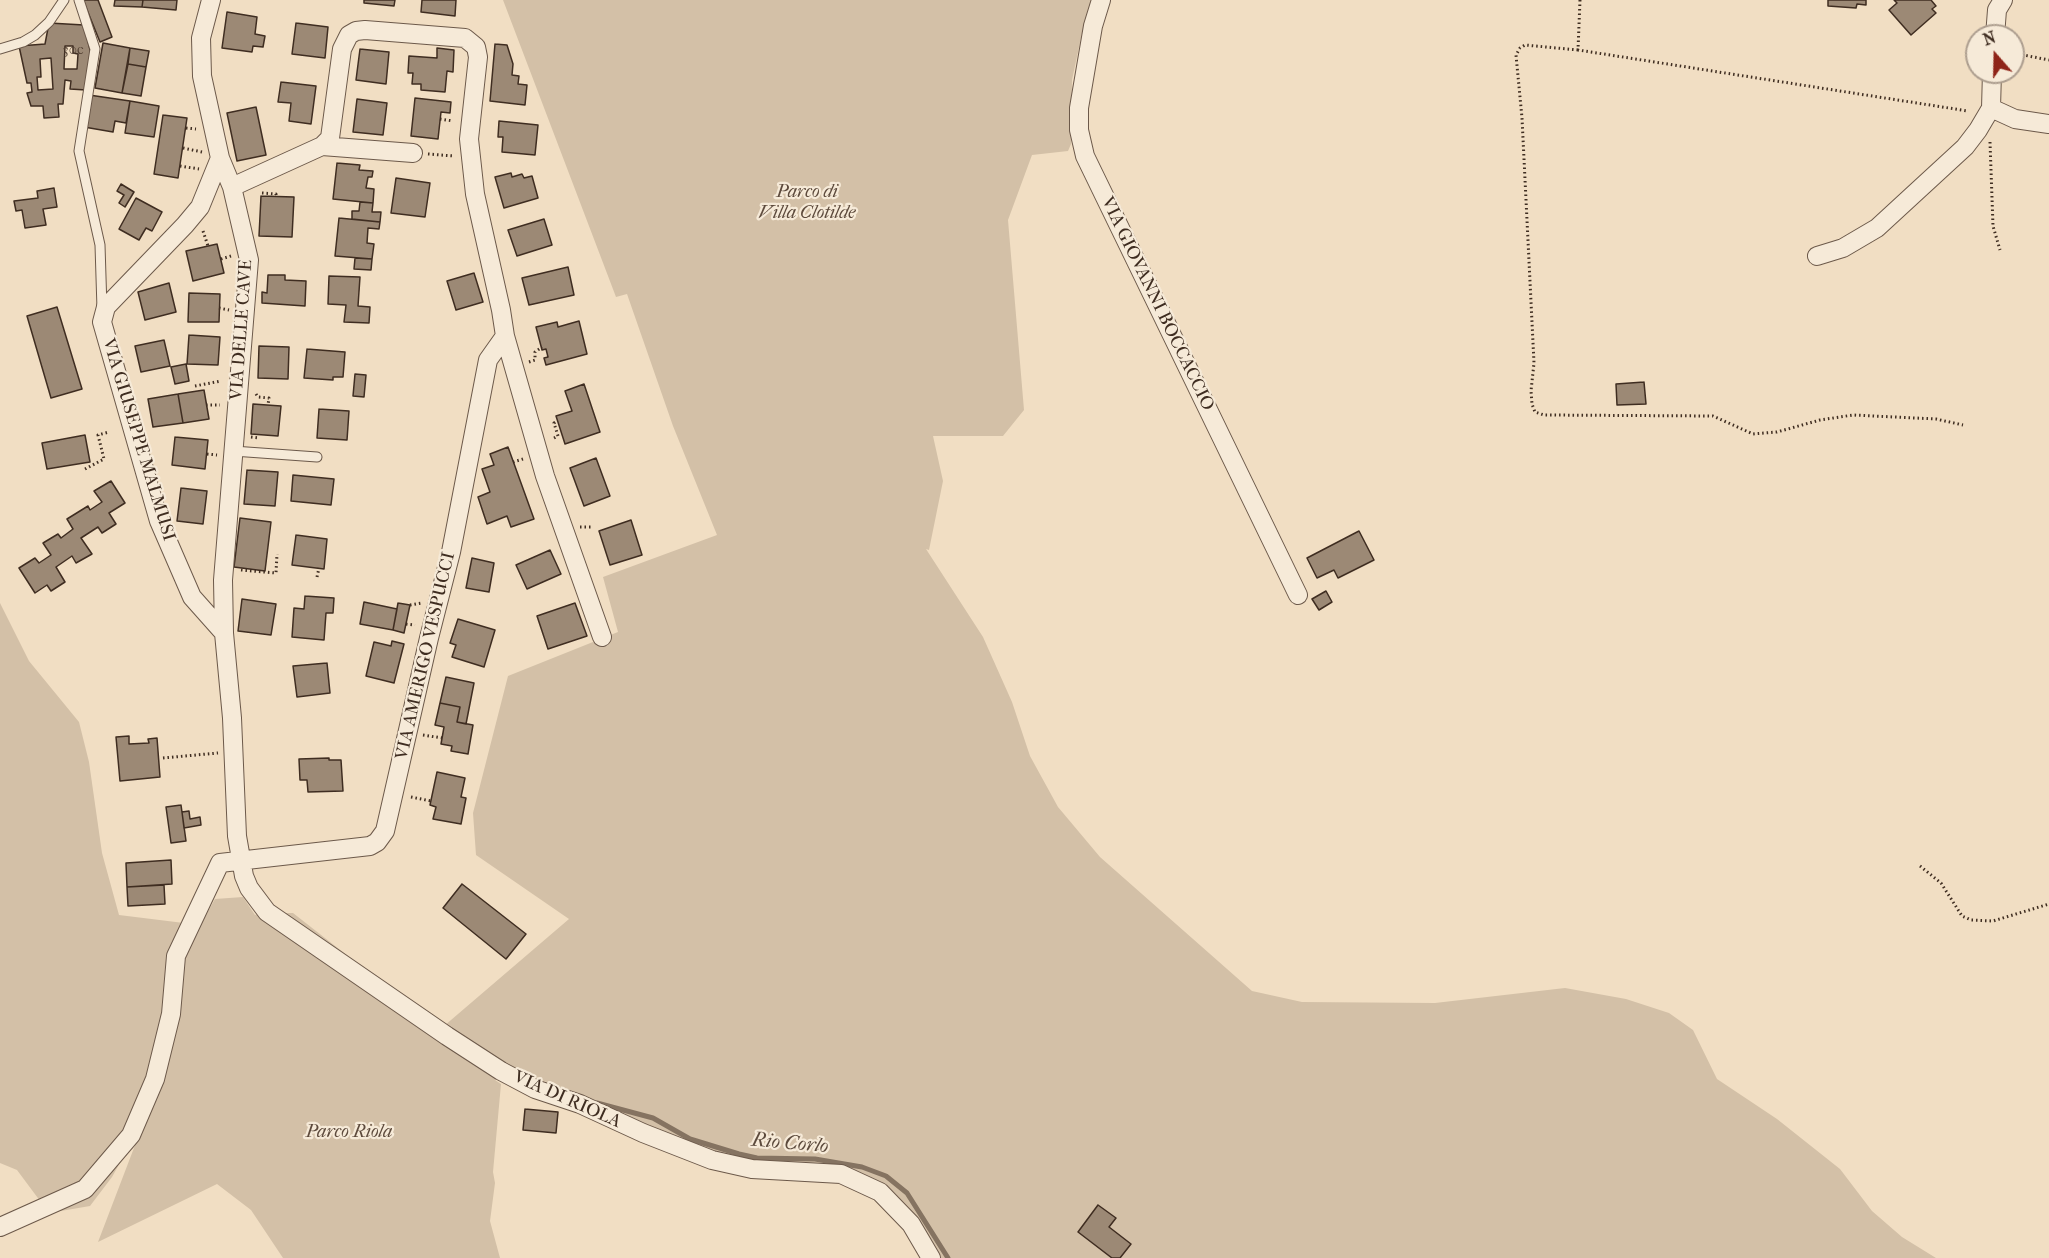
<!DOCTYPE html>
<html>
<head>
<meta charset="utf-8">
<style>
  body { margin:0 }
  #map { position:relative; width:2049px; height:1258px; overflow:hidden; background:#f1dec3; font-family:"IM FELL French Canon",serif }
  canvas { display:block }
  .north { position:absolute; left:1965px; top:24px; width:60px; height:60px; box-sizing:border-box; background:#f6ead8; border:2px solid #ad9e8f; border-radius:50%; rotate:340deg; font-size:16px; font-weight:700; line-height:24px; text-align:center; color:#3f2d21 }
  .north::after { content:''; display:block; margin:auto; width:21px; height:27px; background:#8f2418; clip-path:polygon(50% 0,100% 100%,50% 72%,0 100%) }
</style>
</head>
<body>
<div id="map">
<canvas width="2049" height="1258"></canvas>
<div class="north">N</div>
</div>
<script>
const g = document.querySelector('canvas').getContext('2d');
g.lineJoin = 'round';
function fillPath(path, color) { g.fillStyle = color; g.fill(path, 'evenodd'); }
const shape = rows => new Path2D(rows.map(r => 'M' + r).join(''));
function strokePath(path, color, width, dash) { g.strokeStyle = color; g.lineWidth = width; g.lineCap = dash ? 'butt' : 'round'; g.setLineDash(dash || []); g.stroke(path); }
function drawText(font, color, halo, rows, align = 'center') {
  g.font = font + ' "IM FELL French Canon",serif'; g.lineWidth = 4.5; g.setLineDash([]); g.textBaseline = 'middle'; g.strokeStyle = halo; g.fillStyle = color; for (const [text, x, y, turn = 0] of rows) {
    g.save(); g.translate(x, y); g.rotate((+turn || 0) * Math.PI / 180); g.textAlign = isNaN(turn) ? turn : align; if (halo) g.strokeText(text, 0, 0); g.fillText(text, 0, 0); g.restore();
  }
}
const green = shape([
  [503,0,1094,0,1082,33,1072,80,1071,144,1068,151,1032,155,1008,220,1024,410,1003,436,933,436,943,481,929,550,926,549,983,637,1012,702,1030,756,1058,807,1100,857,1252,991,1302,1002,1435,1003,1565,988,1626,999,1669,1013,1693,1030,1717,1079,1777,1119,1840,1169,1872,1211,1902,1237,1936,1258,935,1258,864,1179,775,1170,670,1142,570,1090,498,1065,495,1080,501,1084,493,1172,495,1183,490,1221,500,1258,283,1258,251,1210,217,1184,98,1242,137,1140,134,1138,112,1177,90,1206,49,1213,17,1170,0,1163,0,603,29,661,79,722,89,762,102,853,119,915,200,925,215,899,243,897,255,915,261,913,293,913,376,978,444,1026,569,919,476,855,473,813,508,676,618,632,603,577,717,535,673,426,627,294,616,297]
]);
const stream = shape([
  [597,1103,653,1118,690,1139,739,1154,757,1158,815,1159,862,1167,886,1176,907,1193,948,1258]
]);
const building = shape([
  [83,0,98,0,112,37,100,42,83,0],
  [115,0,143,0,142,7,114,6,115,0],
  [143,0,177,0,176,10,142,7,143,0],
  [364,0,395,0,394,6,364,3,364,0],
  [422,0,456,0,455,16,421,12,422,0],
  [1828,0,1866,0,1866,5,1857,4,1856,8,1828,6,1828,0],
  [1894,0,1931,0,1936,6,1932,9,1936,13,1911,35,1889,10,1897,3,1894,0],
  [227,12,257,17,255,34,265,36,263,47,253,46,252,52,222,48,227,12],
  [49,23,84,25,92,58,86,90,70,89,71,81,65,80,63,104,58,104,59,117,44,118,43,106,31,106,27,93,32,92,31,83,27,83,19,46,45,44,49,23],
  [65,46,73,46,73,53,78,54,77,69,64,69,65,46],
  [51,58,53,89,38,90,37,77,41,77,40,59,51,58],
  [296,23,328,27,325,58,292,54,296,23],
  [103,43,130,48,122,93,95,88,103,43],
  [495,44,507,45,513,64,512,75,519,76,518,84,527,85,525,105,490,101,495,44],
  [130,48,149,51,146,67,128,64,130,48],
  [437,48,454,50,453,72,447,71,445,92,421,90,421,84,412,84,413,73,408,73,409,56,437,58,437,48],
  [360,49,389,52,386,84,356,80,360,49],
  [128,64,146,67,141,96,122,93,128,64],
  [281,82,316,86,311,124,289,121,291,103,278,102,281,82],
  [89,95,130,101,126,123,115,121,113,132,84,127,89,95],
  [415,98,451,102,450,113,441,112,438,139,411,136,415,98],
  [357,99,387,103,383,135,353,132,357,99],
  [130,101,159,106,154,137,125,133,130,101],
  [256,107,266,155,237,161,227,113,256,107],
  [163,115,187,118,178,178,154,174,163,115],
  [499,121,538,125,535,155,502,152,503,137,498,137,499,121],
  [337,163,360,165,359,170,373,171,372,177,368,177,366,188,374,189,373,203,333,199,337,163],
  [511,173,512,177,522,174,524,178,532,176,538,198,504,208,495,177,511,173],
  [396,178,430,183,425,217,391,213,396,178],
  [121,184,134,192,125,207,119,203,124,195,117,191,121,184],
  [54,188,57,207,43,209,46,225,25,228,22,210,16,211,14,201,38,198,37,191,54,188],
  [261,196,294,197,292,237,259,236,261,196],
  [136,198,162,212,152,231,146,228,139,240,119,229,136,198],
  [360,202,373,203,372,212,381,212,380,222,352,219,352,211,359,211,360,202],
  [339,218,380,222,379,229,368,228,367,243,374,244,372,259,335,256,339,218],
  [544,219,552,245,517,256,508,230,544,219],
  [217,244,224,273,193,281,186,251,217,244],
  [355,258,372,259,371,270,354,269,355,258],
  [568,267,574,295,529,305,522,278,568,267],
  [474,273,483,302,456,310,447,281,474,273],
  [268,275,285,275,285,280,306,281,305,306,262,303,262,292,267,293,268,275],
  [329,276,360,277,358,306,370,307,369,323,344,322,346,305,328,304,329,276],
  [169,283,176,312,145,320,138,292,169,283],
  [189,293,220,294,219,322,188,322,189,293],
  [57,307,82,389,51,398,27,316,57,307],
  [579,321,587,354,546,365,544,358,548,357,546,349,542,350,536,327,557,322,558,327,579,321],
  [189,335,220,337,218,365,187,364,189,335],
  [164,340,170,366,141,372,135,346,164,340],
  [259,346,289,347,288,379,258,378,259,346],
  [307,349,345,352,343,377,333,377,333,380,304,378,307,349],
  [186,364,189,381,175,384,171,367,186,364],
  [355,374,366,375,364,397,353,396,355,374],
  [1644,382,1646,404,1617,405,1616,384,1644,382],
  [584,384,600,432,565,444,556,416,572,411,565,391,584,384],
  [204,390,209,419,183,423,178,394,204,390],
  [178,394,183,423,153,427,148,399,178,394],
  [253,404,281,406,278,436,251,434,253,404],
  [319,409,349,411,347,440,317,438,319,409],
  [85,435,90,462,47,469,42,443,85,435],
  [175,437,208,440,205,469,172,465,175,437],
  [508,447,534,519,511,527,507,516,487,524,478,497,490,492,482,469,494,465,490,454,508,447],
  [596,458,610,496,584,506,570,468,596,458],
  [247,470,278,472,275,506,244,504,247,470],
  [293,475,334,479,331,505,291,501,293,475],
  [111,481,125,503,109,513,116,524,102,533,98,527,81,538,92,554,76,563,72,556,56,567,65,582,51,591,47,585,35,593,19,568,35,558,39,563,51,555,43,543,58,534,61,538,73,529,67,519,88,506,90,510,102,502,94,491,111,481],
  [181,488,207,491,203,524,177,521,181,488],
  [240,518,271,522,265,571,234,567,240,518],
  [631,520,642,555,610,565,599,531,631,520],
  [1359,531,1374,560,1338,578,1334,570,1317,578,1307,558,1359,531],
  [296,535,327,539,324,569,292,565,296,535],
  [550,550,561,574,527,589,516,565,550,550],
  [472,558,494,563,489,592,466,588,472,558],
  [1326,591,1332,602,1319,610,1312,599,1326,591],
  [305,596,334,598,333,613,326,613,324,640,292,637,294,608,304,609,305,596],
  [242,599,276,604,271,635,238,631,242,599],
  [364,602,397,609,393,630,360,624,364,602],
  [398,603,410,605,404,633,393,630,398,603],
  [575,603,587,636,548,649,537,616,575,603],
  [458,619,495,630,484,667,452,657,456,645,450,643,458,619],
  [392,641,404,644,394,683,366,676,374,642,391,646,392,641],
  [327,663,330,693,297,697,293,666,327,663],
  [446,677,474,683,466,724,457,722,460,707,440,703,446,677],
  [440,703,460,707,457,722,473,725,468,754,451,751,452,746,441,744,444,727,435,725,440,703],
  [129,736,129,744,149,743,148,739,157,738,160,777,120,781,116,737,129,736],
  [329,758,329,760,341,760,343,791,308,792,307,780,300,780,299,759,329,758],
  [437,772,465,778,461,797,466,798,461,824,433,819,436,807,430,805,437,772],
  [181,805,186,841,171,843,166,807,181,805],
  [189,811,190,819,200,817,201,825,184,828,182,812,189,811],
  [171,860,172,884,127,887,126,863,171,860],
  [462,884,526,934,506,959,443,908,462,884],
  [164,885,165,904,128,906,127,887,164,885],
  [525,1109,558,1112,556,1133,523,1130,525,1109],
  [1098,1205,1116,1218,1109,1227,1131,1244,1120,1258,1112,1258,1078,1232,1098,1205]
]);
const path = shape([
  [1580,0,1578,50,1968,111],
  [1578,50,1525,45,1520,48,1516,55,1522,118,1534,363,1531,391,1532,404,1535,412,1544,415,1713,416,1753,434,1777,432,1820,420,1853,415,1936,419,1963,425],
  [2013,53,2049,60],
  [440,119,453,121],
  [186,128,196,129],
  [1990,142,1993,226,2000,250],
  [183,148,202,152],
  [428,154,454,156],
  [180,166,199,169],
  [262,193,276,194,276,197],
  [203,231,208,246],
  [221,259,231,256],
  [219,308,229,310],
  [529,362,535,360,535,352,542,347],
  [195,386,221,381],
  [256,394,258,397,269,398,268,405],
  [206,405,220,405],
  [251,437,259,438],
  [554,438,558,436,554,423,557,421],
  [207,454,217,455],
  [513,462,523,459],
  [85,469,104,459,98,435,109,432],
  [580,527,593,527],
  [241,570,276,573,277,554],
  [317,577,319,568],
  [410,605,422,603],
  [406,624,415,625],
  [423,735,442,738],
  [163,758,218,753],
  [411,797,431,801],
  [1920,866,1941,883,1962,916,1971,920,1993,921,2049,904]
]);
const service = shape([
  [79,0,95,49,79,151,100,245,102,309],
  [0,49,23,42,35,35,49,22,64,0],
  [233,451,317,457]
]);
const minor = shape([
  [211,0,201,38,202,76,220,158,232,187,249,260,223,580,224,633,232,718,237,836,244,876,249,888,267,912,447,1036,501,1071,535,1089,580,1104,643,1133,712,1160,752,1169,841,1174,880,1192,911,1224,931,1258],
  [1101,0,1093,26,1079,108,1079,130,1085,156,1298,595],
  [1995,36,1997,10,2003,0],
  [1991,108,2015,119,2049,124],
  [322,146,413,153],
  [220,158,200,207,185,225,106,307,102,322,159,521,192,597,224,633],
  [232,187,322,146,330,138,342,49,349,35,356,31,365,30,465,38,476,47,478,57,469,139,475,194,501,310,505,336,545,476,602,637],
  [1817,256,1843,248,1877,228,1965,147,1978,130,1991,108,1992,72],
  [0,1227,85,1189,131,1135,155,1079,171,1014,176,956,220,863,370,846,377,842,385,831,429,638,451,552,488,360,505,336]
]);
const numberNames = [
  ["30c",73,50]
];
const parkNames = [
  ["Parco di",807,193],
  ["Villa Clotilde",807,214],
  ["Parco Riola",349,1133]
];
const streetNames = [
  ["VIA GIOVANNI BOCCACCIO",1157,304,64],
  ["VIA DELLE CAVE",242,330,-86],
  ["VIA GIUSEPPE MALMUSI",138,440,73],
  ["VIA AMERIGO VESPUCCI",426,656,-77],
  ["VIA DI RIOLA",567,1100,24]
];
const waterNames = [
  ["Rio Corlo",790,1144,5]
];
fillPath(green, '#d3c0a7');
strokePath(stream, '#857361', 5);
fillPath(building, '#9c8975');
strokePath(building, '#3f2d21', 1.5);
strokePath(service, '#6c594a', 11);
strokePath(minor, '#6c594a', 20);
strokePath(path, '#3f2d21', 3, [1.5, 3]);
strokePath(service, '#f6ead8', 9);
strokePath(minor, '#f6ead8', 18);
drawText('15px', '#564436', null, numberNames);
drawText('italic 18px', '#5d4a3c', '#f6ead8', parkNames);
drawText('18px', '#3f2d21', '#f6ead8', streetNames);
drawText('italic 20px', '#5c4a3c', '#f6ead8', waterNames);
</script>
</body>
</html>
